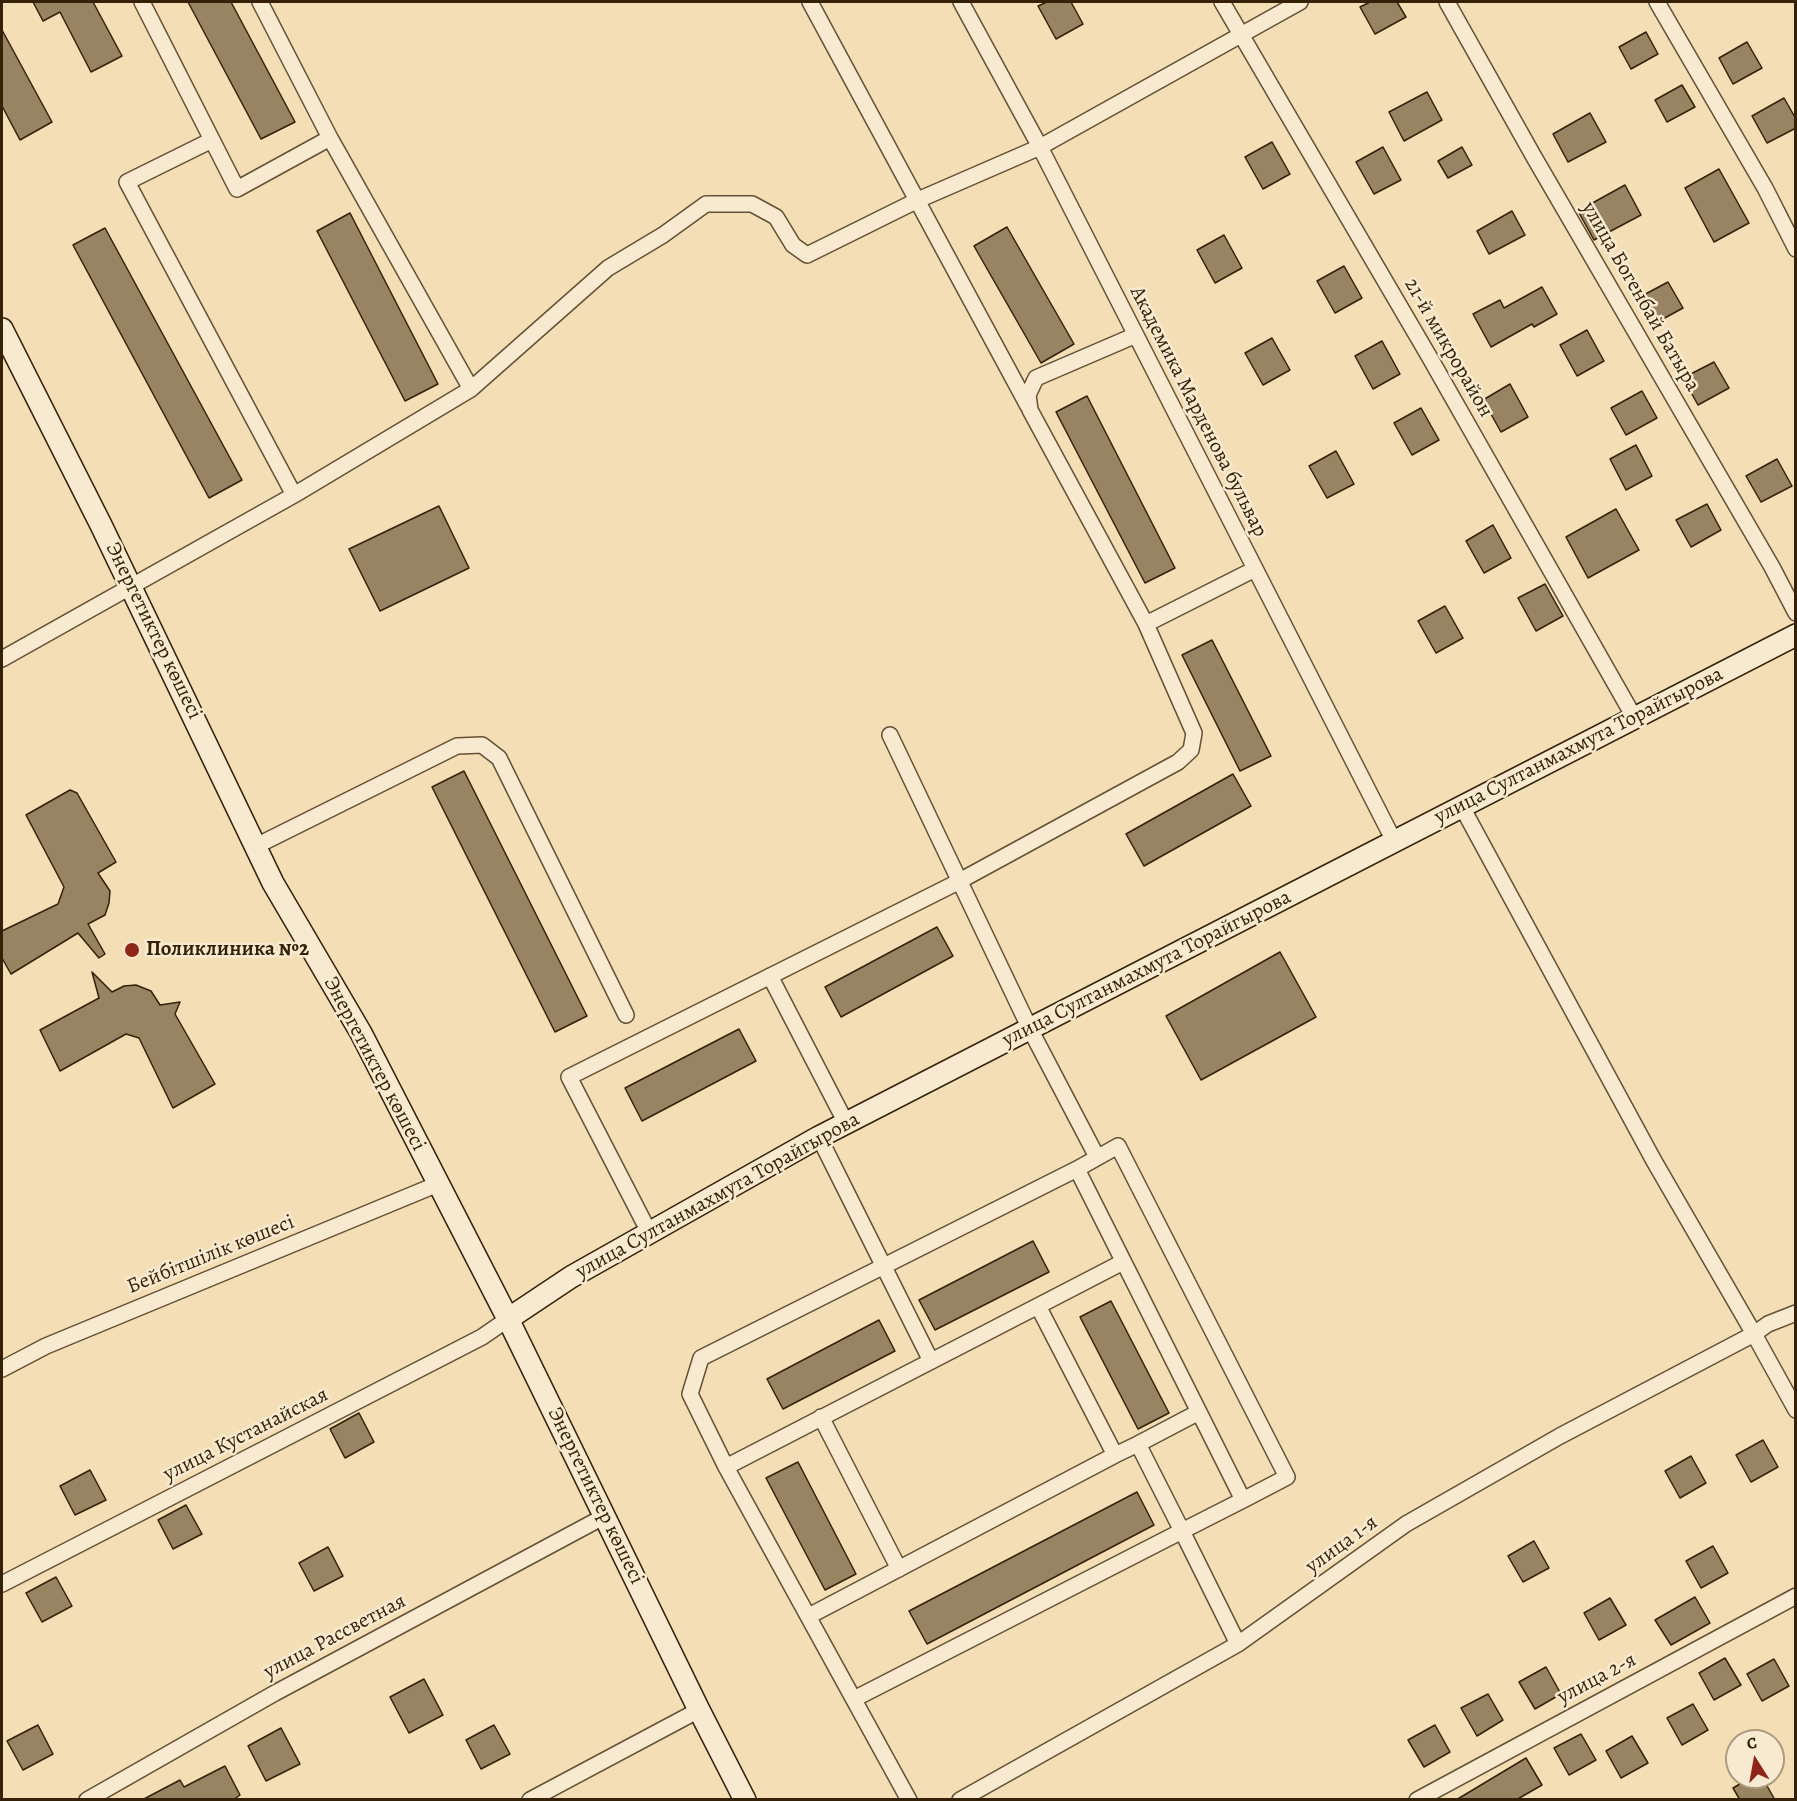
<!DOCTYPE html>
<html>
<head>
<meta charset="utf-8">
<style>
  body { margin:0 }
  #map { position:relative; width:1797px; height:1801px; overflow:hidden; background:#f4deb6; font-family:Alegreya,serif }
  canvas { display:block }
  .frame { position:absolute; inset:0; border:3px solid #342107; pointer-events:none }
  .north { position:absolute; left:1725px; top:1729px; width:60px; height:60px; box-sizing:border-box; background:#f8ead0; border:2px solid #aa9a80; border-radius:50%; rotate:349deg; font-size:16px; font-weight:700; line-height:24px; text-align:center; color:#342107 }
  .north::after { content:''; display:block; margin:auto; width:21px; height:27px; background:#8f2418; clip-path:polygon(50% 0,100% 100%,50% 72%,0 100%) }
</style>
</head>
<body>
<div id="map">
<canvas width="1797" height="1801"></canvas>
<div class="frame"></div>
<div class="north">С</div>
</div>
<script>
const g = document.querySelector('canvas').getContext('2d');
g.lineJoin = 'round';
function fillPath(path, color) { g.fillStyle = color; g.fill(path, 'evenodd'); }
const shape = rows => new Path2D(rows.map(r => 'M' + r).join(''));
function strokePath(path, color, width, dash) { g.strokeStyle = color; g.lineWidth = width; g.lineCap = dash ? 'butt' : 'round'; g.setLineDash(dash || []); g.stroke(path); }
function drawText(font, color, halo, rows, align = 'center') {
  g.font = font + ' Alegreya,serif'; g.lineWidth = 5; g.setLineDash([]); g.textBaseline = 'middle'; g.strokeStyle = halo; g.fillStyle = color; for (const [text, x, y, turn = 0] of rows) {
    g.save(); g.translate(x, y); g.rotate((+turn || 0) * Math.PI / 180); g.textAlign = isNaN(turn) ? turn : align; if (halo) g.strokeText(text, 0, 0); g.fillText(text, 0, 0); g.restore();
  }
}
const building = shape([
  [33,2,93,2,122,56,91,72,60,12,43,21,33,2],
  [188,2,231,2,295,122,261,139,188,2],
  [1047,2,1071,2,1083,24,1056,39,1038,6,1047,2],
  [1370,2,1397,2,1406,17,1375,34,1360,7,1370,2],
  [2,30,52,122,20,140,2,106,2,30],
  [1646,32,1658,54,1631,69,1619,47,1646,32],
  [1747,42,1762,68,1733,84,1719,58,1747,42],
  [1682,85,1695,107,1667,122,1655,100,1682,85],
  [1427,92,1442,120,1404,141,1389,112,1427,92],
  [1784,98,1796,119,1796,128,1767,143,1752,116,1784,98],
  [1590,113,1606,142,1568,162,1553,134,1590,113],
  [1272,142,1290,174,1263,189,1245,157,1272,142],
  [1383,147,1401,180,1374,194,1356,162,1383,147],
  [1462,147,1472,165,1448,178,1438,161,1462,147],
  [1719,169,1749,223,1714,242,1685,188,1719,169],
  [1625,185,1641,215,1594,240,1578,211,1625,185],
  [1512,211,1525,235,1489,254,1477,231,1512,211],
  [350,213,438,384,405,401,317,231,350,213],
  [1007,227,1074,344,1041,363,974,246,1007,227],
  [105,228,242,480,209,498,73,245,105,228],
  [1224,235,1242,268,1215,283,1197,250,1224,235],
  [1344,266,1362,298,1335,313,1317,281,1344,266],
  [1668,282,1683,308,1652,325,1638,298,1668,282],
  [1542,287,1557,314,1534,327,1532,324,1491,347,1473,314,1500,300,1504,308,1542,287],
  [1587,330,1604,361,1577,376,1560,345,1587,330],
  [1272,338,1290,370,1263,385,1245,353,1272,338],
  [1382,341,1400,374,1373,389,1355,356,1382,341],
  [1714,362,1729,388,1698,405,1683,378,1714,362],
  [1510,384,1528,417,1501,432,1483,400,1510,384],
  [1642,391,1657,418,1626,435,1611,408,1642,391],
  [1087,396,1175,568,1145,583,1056,412,1087,396],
  [1421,408,1439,440,1412,455,1394,423,1421,408],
  [1636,445,1652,476,1626,490,1610,459,1636,445],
  [1336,451,1354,484,1327,498,1309,466,1336,451],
  [1777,459,1792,486,1761,502,1746,476,1777,459],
  [1707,504,1721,530,1691,547,1676,520,1707,504],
  [439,506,469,568,380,611,349,549,439,506],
  [1616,509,1639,550,1588,578,1566,537,1616,509],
  [1493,525,1511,558,1484,573,1466,541,1493,525],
  [1545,584,1563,616,1536,631,1518,598,1545,584],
  [1445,606,1463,638,1436,653,1418,621,1445,606],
  [1212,640,1271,756,1240,771,1182,655,1212,640],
  [464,771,587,1016,555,1032,432,787,464,771],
  [1233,774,1251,806,1144,866,1126,834,1233,774],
  [70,790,77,793,116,862,98,873,110,891,109,903,105,915,88,924,105,954,99,958,78,933,11,974,2,958,2,931,58,904,64,887,26,815,70,790],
  [937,927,953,956,841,1017,825,987,937,927],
  [1280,952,1316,1017,1201,1080,1166,1016,1280,952],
  [92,972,112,992,124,986,136,985,151,991,160,1005,180,1002,175,1014,215,1084,173,1108,139,1038,126,1034,60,1071,40,1030,99,998,92,972],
  [739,1029,756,1061,642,1121,625,1088,739,1029],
  [1033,1241,1049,1272,935,1330,919,1300,1033,1241],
  [1111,1301,1169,1413,1138,1429,1080,1317,1111,1301],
  [879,1320,895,1351,783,1409,767,1379,879,1320],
  [359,1413,374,1442,345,1458,330,1429,359,1413],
  [1763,1440,1778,1467,1751,1482,1736,1455,1763,1440],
  [1691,1456,1706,1483,1680,1498,1665,1471,1691,1456],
  [798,1462,856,1574,825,1590,766,1478,798,1462],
  [90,1470,106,1500,75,1515,60,1486,90,1470],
  [1137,1492,1154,1525,927,1644,909,1611,1137,1492],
  [186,1505,202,1534,173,1549,158,1520,186,1505],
  [1534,1541,1549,1568,1523,1582,1508,1556,1534,1541],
  [1713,1546,1728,1573,1701,1588,1686,1561,1713,1546],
  [328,1547,343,1576,314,1591,299,1563,328,1547],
  [56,1577,72,1606,42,1622,26,1593,56,1577],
  [1695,1597,1710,1623,1671,1645,1655,1620,1695,1597],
  [1610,1598,1626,1625,1599,1640,1584,1613,1610,1598],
  [1725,1658,1741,1685,1714,1700,1699,1673,1725,1658],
  [1774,1659,1789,1686,1762,1701,1747,1674,1774,1659],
  [1546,1667,1561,1694,1535,1709,1519,1682,1546,1667],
  [424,1679,443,1715,409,1733,390,1697,424,1679],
  [1488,1694,1503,1720,1477,1736,1461,1708,1488,1694],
  [1693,1704,1708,1730,1682,1745,1667,1718,1693,1704],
  [38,1725,53,1754,23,1770,7,1741,38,1725],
  [494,1725,510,1754,481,1769,466,1740,494,1725],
  [1435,1725,1450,1752,1424,1767,1408,1740,1435,1725],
  [281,1728,300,1764,266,1781,248,1746,281,1728],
  [1581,1734,1596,1760,1569,1775,1554,1748,1581,1734],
  [1632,1736,1648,1763,1621,1778,1606,1751,1632,1736],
  [1526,1758,1542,1785,1516,1800,1456,1800,1526,1758],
  [225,1766,240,1795,233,1800,142,1800,180,1780,184,1787,225,1766],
  [1752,1777,1762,1777,1775,1800,1740,1800,1733,1788,1752,1777]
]);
const minor = shape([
  [142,2,237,189,330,138,260,2],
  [810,2,1028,406],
  [961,2,1040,147,1395,843],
  [1222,2,1430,358,1634,717],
  [1447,2,1534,157,1772,567,1796,613],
  [1657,2,1765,188,1796,249],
  [471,389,608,268,663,235,706,204,752,204,776,217,793,245,807,255,918,200,1040,147,1300,2],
  [294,495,471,389,330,138],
  [1146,624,1255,569],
  [2,659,294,495,127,182,212,140],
  [890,735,1030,1029,1097,1157],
  [256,846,457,746,482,745,499,758,626,1015],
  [770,976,846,1123],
  [819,1137,931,1361],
  [1077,1169,1199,1412,1138,1444],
  [650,1234,569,1077,954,884,1178,762,1191,750,1194,733,1146,624,1030,410,1028,395,1036,378,1136,335],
  [1796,1313,1768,1324,1754,1334,1796,1410],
  [2,1369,46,1346,438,1184],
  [1199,1412,1243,1500,1182,1531,1238,1644],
  [821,1417,899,1569],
  [726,1467,1038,1306],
  [2,1584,482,1337,508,1319],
  [809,1616,1115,1455,1038,1306,1123,1262],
  [854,1699,1182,1531,1138,1444,1115,1455],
  [87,1800,275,1693,605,1516],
  [530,1800,699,1710],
  [909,1800,726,1467,690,1394,701,1358,1077,1169,1118,1146,1287,1477,1243,1500],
  [960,1800,1238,1644,1406,1524,1560,1436,1754,1334,1654,1161,1462,807],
  [1417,1800,1796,1596]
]);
const secondary = shape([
  [2,329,101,525,273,883,361,1033,508,1319,699,1710,745,1800],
  [508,1319,571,1277,819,1137,1796,635]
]);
const markers = [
  [132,950,8,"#8f2418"]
];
const streetNames = [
  ["улица Богенбай Батыра",1640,297,60],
  ["21-й микрорайон",1448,348,60],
  ["Академика Марденова бульвар",1198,412,63],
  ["Энергетиктер көшесі",153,631,64],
  ["улица Султанмахмута Торайгырова",1579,746,-27],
  ["улица Султанмахмута Торайгырова",1147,969,-27],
  ["Энергетиктер көшесі",374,1064,62],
  ["улица Султанмахмута Торайгырова",718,1196,-29],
  ["Бейбітшілік көшесі",211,1255,-22],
  ["улица Кустанайская",246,1435,-27],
  ["Энергетиктер көшесі",595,1496,64],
  ["улица 1-я",1342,1545,-36],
  ["улица Рассветная",335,1637,-28],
  ["улица 2-я",1597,1679,-28]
];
const poiNames = [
  ["Поликлиника №2",146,950]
];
fillPath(building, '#988362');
strokePath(building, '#342107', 1.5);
strokePath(minor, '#645033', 18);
strokePath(secondary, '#342107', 24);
strokePath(minor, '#f8ead0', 15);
strokePath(secondary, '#f8ead0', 21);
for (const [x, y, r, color] of markers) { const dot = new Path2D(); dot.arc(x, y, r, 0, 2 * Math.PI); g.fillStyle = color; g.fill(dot); strokePath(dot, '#f8ead0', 2); }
drawText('21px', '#342107', '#f8ead0', streetNames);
drawText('bold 21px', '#342107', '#f8ead0', poiNames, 'left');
</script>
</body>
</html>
